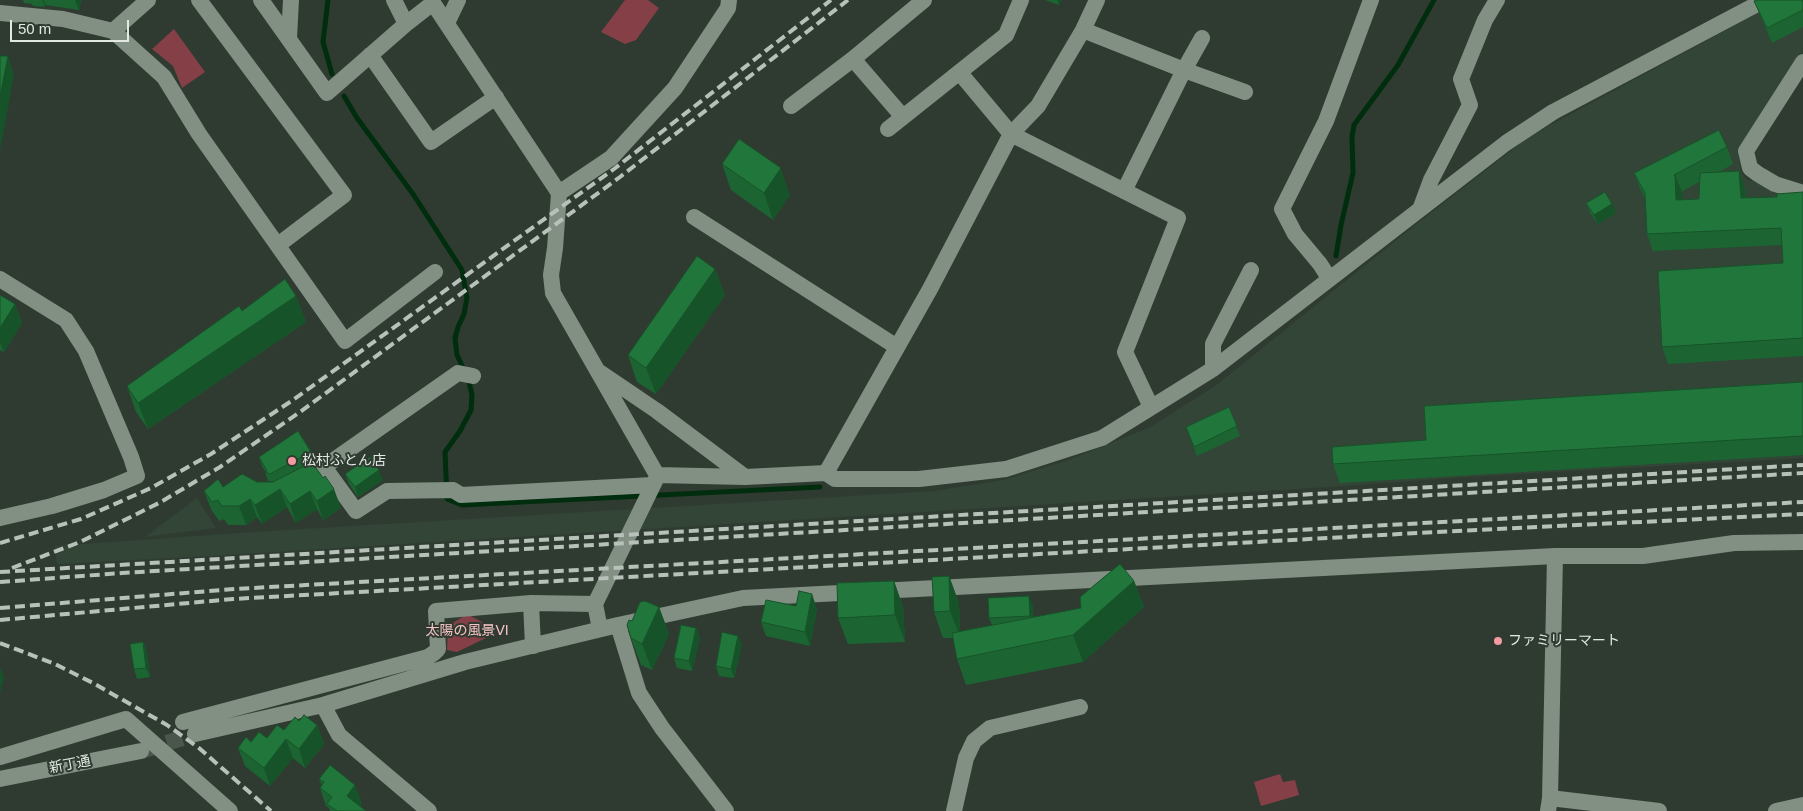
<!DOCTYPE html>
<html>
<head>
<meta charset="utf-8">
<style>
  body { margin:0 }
  #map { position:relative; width:1803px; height:811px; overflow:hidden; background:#2f3b31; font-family:Helvetica,sans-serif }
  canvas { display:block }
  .scale { position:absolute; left:10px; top:20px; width:119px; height:22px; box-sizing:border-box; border:2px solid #e1e9e2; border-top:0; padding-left:6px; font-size:15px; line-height:18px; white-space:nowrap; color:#e1e9e2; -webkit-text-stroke:4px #2f3b31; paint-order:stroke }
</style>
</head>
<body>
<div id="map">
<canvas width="1803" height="811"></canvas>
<div class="scale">50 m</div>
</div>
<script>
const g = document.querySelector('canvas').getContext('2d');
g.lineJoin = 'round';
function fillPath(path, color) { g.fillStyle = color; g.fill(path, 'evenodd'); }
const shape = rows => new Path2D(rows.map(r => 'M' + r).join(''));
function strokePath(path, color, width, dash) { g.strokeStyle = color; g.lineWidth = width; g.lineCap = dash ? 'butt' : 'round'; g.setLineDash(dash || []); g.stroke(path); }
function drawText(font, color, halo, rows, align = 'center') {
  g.font = font + ' Helvetica,"Noto Sans JP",sans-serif'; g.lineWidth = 4; g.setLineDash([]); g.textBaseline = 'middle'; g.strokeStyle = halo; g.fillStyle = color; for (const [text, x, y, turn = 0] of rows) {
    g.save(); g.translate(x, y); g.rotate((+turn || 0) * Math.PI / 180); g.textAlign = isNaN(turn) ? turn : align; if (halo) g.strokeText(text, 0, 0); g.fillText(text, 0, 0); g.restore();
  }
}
const built = shape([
  [1782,0,1803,0,1803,51,1739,155,1741,172,1746,179,1803,199,1803,458,1468,477,1344,486,210,556,57,564,55,546,269,531,934,491,1003,480,1072,459,1150,427,1214,387,1414,226,1530,136],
  [197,498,216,528,145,537]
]);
const green = shape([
  [625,0,648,0,659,8,636,40,625,44,601,32],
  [174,29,205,72,182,88,173,66,152,49],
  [467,614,482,622,488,637,457,652,447,650,448,626],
  [1280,774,1283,782,1295,780,1299,795,1261,806,1254,782]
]);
const stream = shape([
  [328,0,323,42,332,74],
  [344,96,357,118,413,194,462,270,467,298,464,314,458,327,455,338,457,355,464,370],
  [1336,256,1341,225,1353,173,1352,137,1354,125,1398,65,1434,0],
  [468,377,472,395,471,410,460,431,445,452,447,499,462,505,820,487]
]);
const minorTunnel = shape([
  [144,750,195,734]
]);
const minor = shape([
  [199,0,344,195,278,245],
  [261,0,327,93,406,24,433,3,559,193,555,248,551,275,553,293,657,475],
  [394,0,406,24],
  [0,13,63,19,113,31,164,77,199,134,345,341,435,272],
  [447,23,458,0],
  [1083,30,1184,70,1245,92],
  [113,31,148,0],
  [289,38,291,0],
  [370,55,431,142,496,97],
  [853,59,903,117],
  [1803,62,1746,151,1750,168,1758,174,1775,184,1803,193],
  [960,73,1011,134,1178,218,1125,352,1151,407],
  [791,106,853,59,924,0],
  [888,129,1006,35,1021,0],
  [1124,191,1184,70,1202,38],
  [559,193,611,158,675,88,728,8,729,0],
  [1421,207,1431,180,1470,105,1461,79,1485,20,1497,0],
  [694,217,897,347],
  [1329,278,1320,264,1295,234,1282,209,1326,121,1371,0],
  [0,279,66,320,86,351,131,457,137,476,104,490,52,506,0,518],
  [1213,369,1213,344,1251,270],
  [601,373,657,411,745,477],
  [324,467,356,511,387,491,453,490,461,495,653,485],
  [315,472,324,467,458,373,473,376],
  [826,473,930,289,1011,134,1038,106,1083,30,1097,0],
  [657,475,745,477,826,473,835,479,919,479,1006,469,1102,438,1213,369,1506,143,1553,112,1765,0],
  [531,603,595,604],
  [618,625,639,693,662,728,726,811],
  [600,629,595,604,657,477],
  [323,705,339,735,429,811],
  [183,722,428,657,434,653,438,649,436,611,531,603,533,646],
  [195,734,323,705,465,662,618,625,743,598,1555,556,1643,556,1734,543,1803,542],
  [0,757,126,719,230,811],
  [0,779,141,751],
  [1550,798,1659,811],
  [954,811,966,758,974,741,990,728,1080,707],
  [1548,811,1550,798,1555,556],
  [1776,811,1803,805]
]);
const rail = shape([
  [0,543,81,519,151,488,211,454,293,400,614,169,831,0],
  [12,568,80,542,159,503,220,467,300,412,620,177,848,0],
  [0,572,1803,465],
  [0,582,122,573,1803,473],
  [0,608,234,589,1803,502],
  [0,620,233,599,1435,532,1803,514],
  [0,643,55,664,93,683,167,725,199,748,271,811]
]);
const wall = shape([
  [23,0,81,0,79,10,45,5,45,7,33,6,32,4,24,3],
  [1045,0,1061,0,1059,5],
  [1754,1,1803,2,1803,27,1772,43],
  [1727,147,1733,164,1719,172,1739,171,1745,188,1746,198,1777,197,1803,192,1803,356,1668,364,1662,347,1783,263,1782,245,1653,251,1647,234,1646,200,1641,191,1634,173],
  [1699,182,1699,199,1682,200,1681,192],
  [722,164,790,195,773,220,731,190],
  [1586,203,1616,213,1598,224,1590,213],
  [715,269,725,295,656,394,637,382,628,355],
  [0,295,15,304,22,323,4,352,0,350],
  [296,296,306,322,148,429,136,412,127,386,242,311],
  [1803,382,1803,455,1340,483,1333,464,1426,440],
  [1229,407,1240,436,1197,456,1186,427],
  [311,452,314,461,274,482,268,481,265,472,266,472,262,466,259,457],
  [312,462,341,508,323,520,317,509,296,523,287,507,262,524,257,517,246,525,228,525,224,519,219,521,211,509,204,491,223,487,273,482],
  [345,474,383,480,358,497,349,484],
  [949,576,959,603,960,631,992,625,989,618,1033,606,1033,617,1081,608,1134,581,1144,607,1083,662,966,685,957,659,953,638,943,638,934,612],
  [894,581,903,607,905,642,848,644,838,618],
  [796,606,817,609,810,646,766,636,761,622],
  [659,607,669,634,652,670,641,665,631,638,632,621],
  [696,628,700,638,692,671,677,668,674,658],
  [143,642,147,652,150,677,137,679,134,669],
  [742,645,734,678,719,676,716,666],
  [299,721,317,725,324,744,305,768,293,758,270,786,245,766,238,748,251,742,267,738,284,730],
  [319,779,362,803,360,806,366,811,330,811,329,808,326,806,320,788,322,785]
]);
const shadedWall = shape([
  [42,0,44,0,45,5,45,7],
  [76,0,81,0,79,10,75,1],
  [1057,0,1061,0,1059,5],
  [8,56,14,75,0,150,0,97],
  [781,168,790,195,773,220,764,193],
  [1739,171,1745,188,1747,215,1741,198],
  [1675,175,1682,192,1682,217,1676,200],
  [1612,204,1616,213,1598,224,1594,215],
  [715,269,725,295,656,394,646,368],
  [296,296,306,322,148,429,138,403],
  [15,304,22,323,4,352,0,342,0,328],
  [379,470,383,480,358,497,355,487],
  [280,489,287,507,262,524,255,505],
  [334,489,341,508,323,520,317,501],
  [310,491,317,509,296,523,290,504],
  [250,499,257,517,246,525,239,506],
  [949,576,959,603,960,637,950,611],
  [894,581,903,607,905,642,895,615],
  [1134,581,1144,607,1083,662,1073,635],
  [812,594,817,609,810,646,805,632],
  [1029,596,1033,606,1034,626,1030,616],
  [659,607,669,634,652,670,642,644],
  [696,628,700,638,692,671,689,661],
  [738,636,742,645,734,678,731,669],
  [143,642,147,652,150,677,146,668],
  [0,667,4,677,0,693],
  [317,725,324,744,305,768,299,749],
  [286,739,293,758,270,786,264,768],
  [355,785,362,803,356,811,347,796]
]);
const building = shape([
  [1757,0,1802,0,1803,2,1803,10,1767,28,1754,1,1757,0],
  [0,56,8,56,0,97,0,56],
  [1719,130,1727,147,1674,175,1675,175,1676,200,1699,199,1700,173,1739,171,1741,198,1777,197,1777,194,1803,192,1803,338,1662,347,1658,271,1783,263,1781,228,1647,234,1645,193,1634,173,1719,130],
  [739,139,781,168,764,193,722,164,739,139],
  [1605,192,1612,204,1594,215,1586,203,1605,192],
  [697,256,715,269,646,368,628,355,697,256],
  [285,279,296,296,138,403,127,386,239,306,242,311,285,279],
  [0,295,15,304,0,328,0,295],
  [1803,382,1803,436,1333,464,1332,447,1426,440,1424,406,1803,382],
  [1229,407,1237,426,1194,447,1186,427,1229,407],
  [298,431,311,452,270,474,265,472,267,471,259,457,298,431],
  [370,457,379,470,355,487,345,474,370,457],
  [312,462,323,478,325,476,334,489,317,501,310,491,290,504,280,489,255,505,250,499,239,506,222,506,218,500,212,502,204,491,218,479,223,487,242,474,257,482,273,482,312,462],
  [1120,564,1134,581,1073,635,957,659,952,633,1081,608,1080,597,1120,564],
  [949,576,950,611,934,612,932,577,949,576],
  [894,581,895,615,838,618,837,583,894,581],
  [799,591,812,594,805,632,761,622,766,600,796,606,799,591],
  [1029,596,1030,616,989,618,988,598,1029,596],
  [645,601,659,607,642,644,631,638,627,625,629,620,632,621,640,602,645,601],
  [681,625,696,628,689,661,674,658,681,625],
  [722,632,738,636,731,669,716,666,722,632],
  [143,642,146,668,134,669,130,644,143,642],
  [304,715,317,725,299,749,286,739,264,768,238,748,246,737,251,742,259,732,267,738,277,725,284,730,295,717,299,721,304,715],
  [330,765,355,785,347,796,366,811,337,811,327,804,332,797,320,788,324,782,319,779,330,765]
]);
const markers = [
  [292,461,5,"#f49aa2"],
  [1498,641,5,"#f49aa2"]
];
const poiNames = [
  ["松村ふとん店",302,461],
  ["ファミリーマート",1508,641]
];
const parkNames = [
  ["太陽の風景VI",467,631]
];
const streetNames = [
  ["新丁通",70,765,-11]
];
fillPath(built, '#324536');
fillPath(green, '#843f47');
strokePath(stream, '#002d0e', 5);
strokePath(minorTunnel, '#4a554c', 16, [16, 8]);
strokePath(minor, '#819083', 16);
strokePath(rail, '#b7c0b9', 4, [10, 5]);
fillPath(wall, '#1c6533');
fillPath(shadedWall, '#175329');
fillPath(building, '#21763b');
strokePath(building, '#175329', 1);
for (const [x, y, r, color] of markers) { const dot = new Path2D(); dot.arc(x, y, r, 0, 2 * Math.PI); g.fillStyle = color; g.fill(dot); strokePath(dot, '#2f3b31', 2); }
drawText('14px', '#e1e9e2', '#2f3b31', poiNames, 'left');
drawText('14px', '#f9c4c7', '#2f3b31', parkNames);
drawText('14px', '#e1e9e2', '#2f3b31', streetNames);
</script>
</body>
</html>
